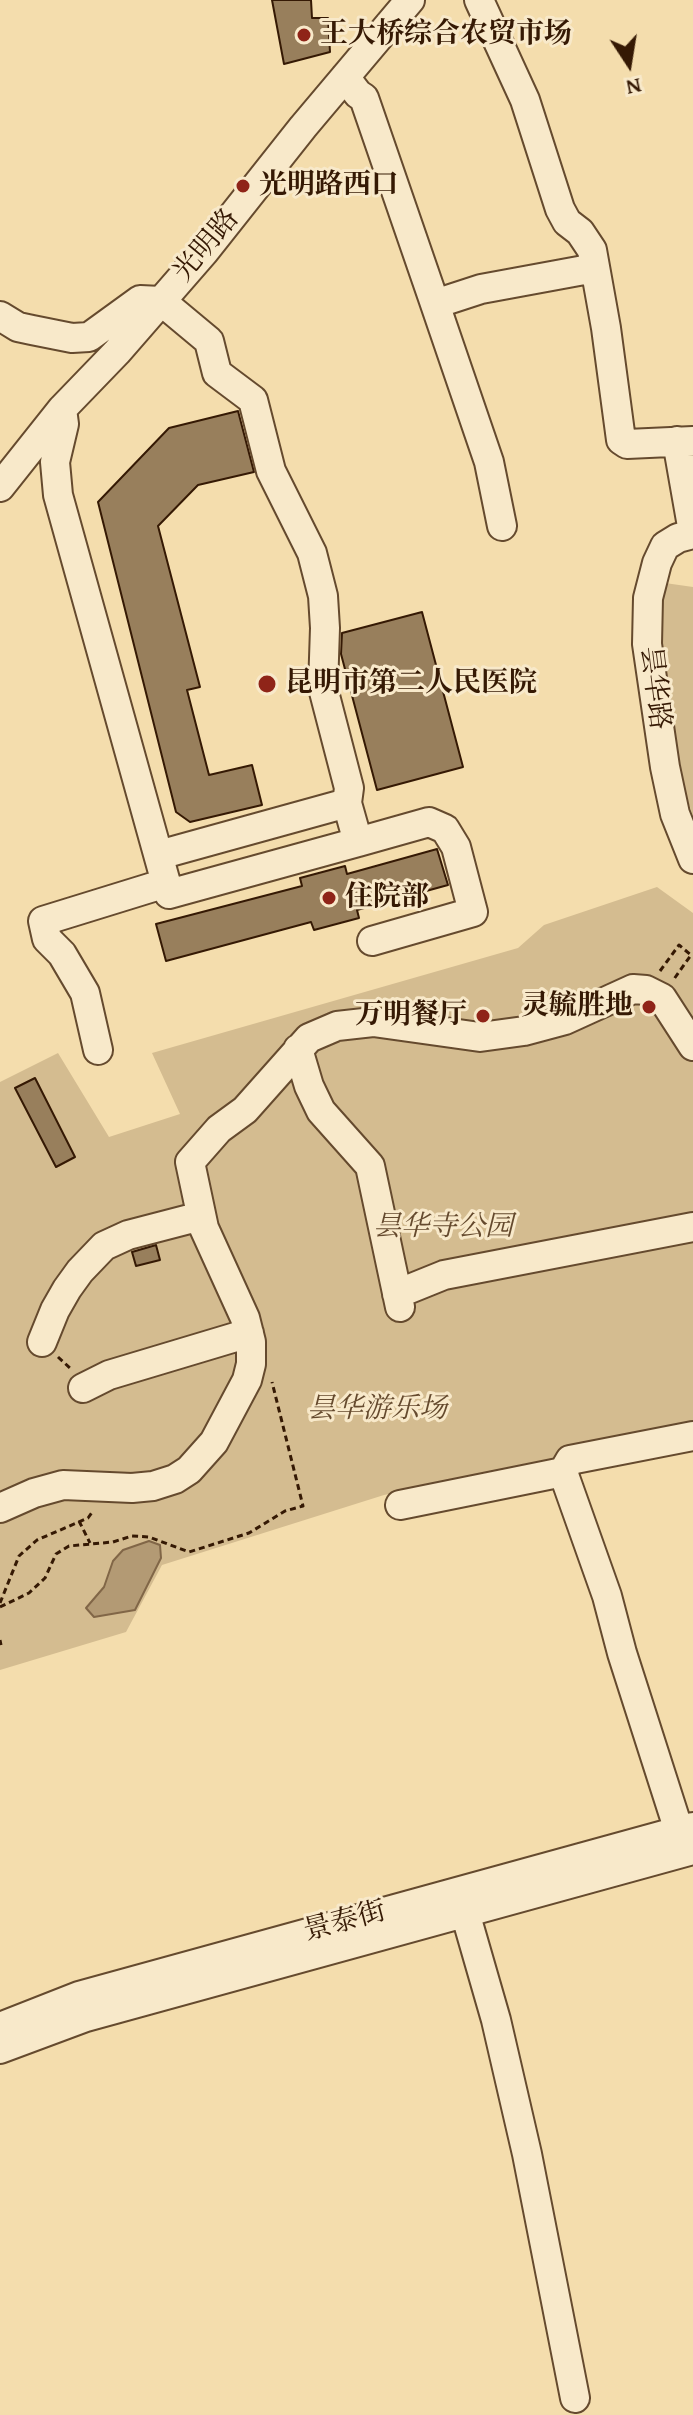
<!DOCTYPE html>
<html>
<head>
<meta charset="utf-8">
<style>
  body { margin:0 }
  #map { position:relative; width:693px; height:2415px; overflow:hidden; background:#f4ddad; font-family:"Gentium Book Plus",serif }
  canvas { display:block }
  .north { position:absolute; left:589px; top:24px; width:80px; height:80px; -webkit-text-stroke:6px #f8e9ca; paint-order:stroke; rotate:168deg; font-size:22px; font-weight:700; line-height:32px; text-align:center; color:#351904 }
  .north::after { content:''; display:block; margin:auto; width:28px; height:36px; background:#351904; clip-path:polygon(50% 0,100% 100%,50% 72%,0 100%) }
</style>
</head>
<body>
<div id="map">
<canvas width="693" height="2415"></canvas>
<div class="north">N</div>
</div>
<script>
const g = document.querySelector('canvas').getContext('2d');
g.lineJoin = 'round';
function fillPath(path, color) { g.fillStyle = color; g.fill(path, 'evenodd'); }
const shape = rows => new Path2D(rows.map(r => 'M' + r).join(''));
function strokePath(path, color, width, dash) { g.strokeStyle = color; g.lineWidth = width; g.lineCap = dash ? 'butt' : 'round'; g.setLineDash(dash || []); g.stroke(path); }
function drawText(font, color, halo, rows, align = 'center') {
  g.font = font + ' "Gentium Book Plus","Noto Serif SC",serif'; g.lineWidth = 6; g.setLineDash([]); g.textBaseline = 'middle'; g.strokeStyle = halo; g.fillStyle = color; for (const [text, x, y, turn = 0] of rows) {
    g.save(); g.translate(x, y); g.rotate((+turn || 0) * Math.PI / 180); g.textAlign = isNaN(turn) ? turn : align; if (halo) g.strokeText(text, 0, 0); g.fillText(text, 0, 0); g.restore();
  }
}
const green = shape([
  [665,583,693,587,693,816,680,778,657,666],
  [657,887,693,913,693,1432,384,1495,162,1565,126,1632,0,1670,0,1082,58,1053,109,1137,180,1114,152,1053,518,948,544,925]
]);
const water = shape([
  [149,1541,160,1545,161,1558,135,1610,94,1617,86,1608,104,1587,113,1561,123,1550,149,1541]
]);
const building = shape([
  [272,0,311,0,312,18,328,18,330,52,284,64,272,0],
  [238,411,254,472,198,485,158,526,200,687,187,690,209,775,252,765,262,805,190,822,176,812,98,502,169,428,238,411],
  [422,612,463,767,377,790,341,654,342,633,422,612],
  [437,849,448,885,357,910,359,918,314,930,311,922,166,961,156,924,302,886,300,878,345,866,347,874,437,849],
  [35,1078,75,1157,56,1167,15,1088,35,1078],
  [156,1245,160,1260,136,1266,132,1252,156,1245]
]);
const path = shape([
  [660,971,679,945,691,955,674,979],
  [58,1357,70,1368],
  [79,1521,90,1543],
  [0,1603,19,1556,37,1540,88,1518,93,1511],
  [0,1607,29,1593,45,1578,56,1554,69,1546,113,1542,132,1536,149,1537,189,1552,249,1533,285,1511,303,1506,272,1382],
  [0,1640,1,1645]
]);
const minor = shape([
  [479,0,525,100,560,209,567,222,580,232,592,250,606,328,621,440,627,444,693,441],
  [345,77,358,94,364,98,435,304],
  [0,316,18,327,32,330,72,338,89,337,140,300,161,301,209,341,217,373,253,400,271,471,312,553,323,596,325,628,323,688,349,788,347,803],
  [62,409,64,424,55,462,58,495,166,883,43,921,47,939,62,954,85,993,98,1050],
  [677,441,693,532],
  [0,487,62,409,117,352,204,252,303,127,410,0],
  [502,526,489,462,435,304,481,289,595,268],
  [693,534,678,538,665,546,657,563,648,598,647,644,665,767,675,814,693,859],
  [358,842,429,822,445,829,456,847,473,912,372,941],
  [159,855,347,803,358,842,169,894,166,883],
  [298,1049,309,1086,321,1111,370,1166,400,1307],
  [397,1294,444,1275,693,1227],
  [42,1342,55,1310,67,1289,80,1271,104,1246,128,1235,201,1216],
  [83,1388,109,1375,249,1333],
  [563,1472,607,1596,622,1653,679,1831],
  [400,1505,563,1472,570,1460,693,1436],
  [0,1508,34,1493,63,1485,132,1488,153,1486,175,1479,189,1470,214,1442,247,1380,251,1364,251,1342,245,1318,204,1228,190,1162,219,1129,245,1110,309,1038,337,1026,373,1022,480,1037,524,1031,565,1020,633,989,646,990,662,998,693,1046],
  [460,1895,496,2020,527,2154,575,2398],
  [0,2027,79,1996,693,1827],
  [0,2049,86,2017,693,1850]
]);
const markers = [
  [304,35,8,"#8f2418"],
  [243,186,8,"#8f2418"],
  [267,684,10,"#8f2418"],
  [329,898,8,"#8f2418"],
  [649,1007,8,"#8f2418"],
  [483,1016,8,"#8f2418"]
];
const poiNames = [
  ["王大桥综合农贸市场",320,35],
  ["光明路西口",259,186],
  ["昆明市第二人民医院",285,684],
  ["住院部",345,898],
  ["灵毓胜地",633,1007,"right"],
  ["万明餐厅",467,1016,"right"]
];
const streetNames = [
  ["光明路",207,246,-50],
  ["昙华路",654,688,83],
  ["景泰街",345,1922,-15]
];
const parkNames = [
  ["昙华寺公园",443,1228],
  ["昙华游乐场",377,1410]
];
fillPath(green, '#d4bc90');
fillPath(water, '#b39a74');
strokePath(water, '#816647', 2);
fillPath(building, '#987f5c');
strokePath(building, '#351904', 2);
strokePath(minor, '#654a2e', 32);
strokePath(path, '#351904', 3, [6, 4]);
strokePath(minor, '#f8e9ca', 28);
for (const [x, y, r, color] of markers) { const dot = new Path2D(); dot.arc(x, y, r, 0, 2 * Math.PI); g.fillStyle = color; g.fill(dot); strokePath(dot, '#f8e9ca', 3); }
drawText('bold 28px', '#351904', '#f8e9ca', poiNames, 'left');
drawText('28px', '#351904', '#f8e9ca', streetNames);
drawText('italic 28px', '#654a2e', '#f8e9ca', parkNames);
</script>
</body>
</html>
